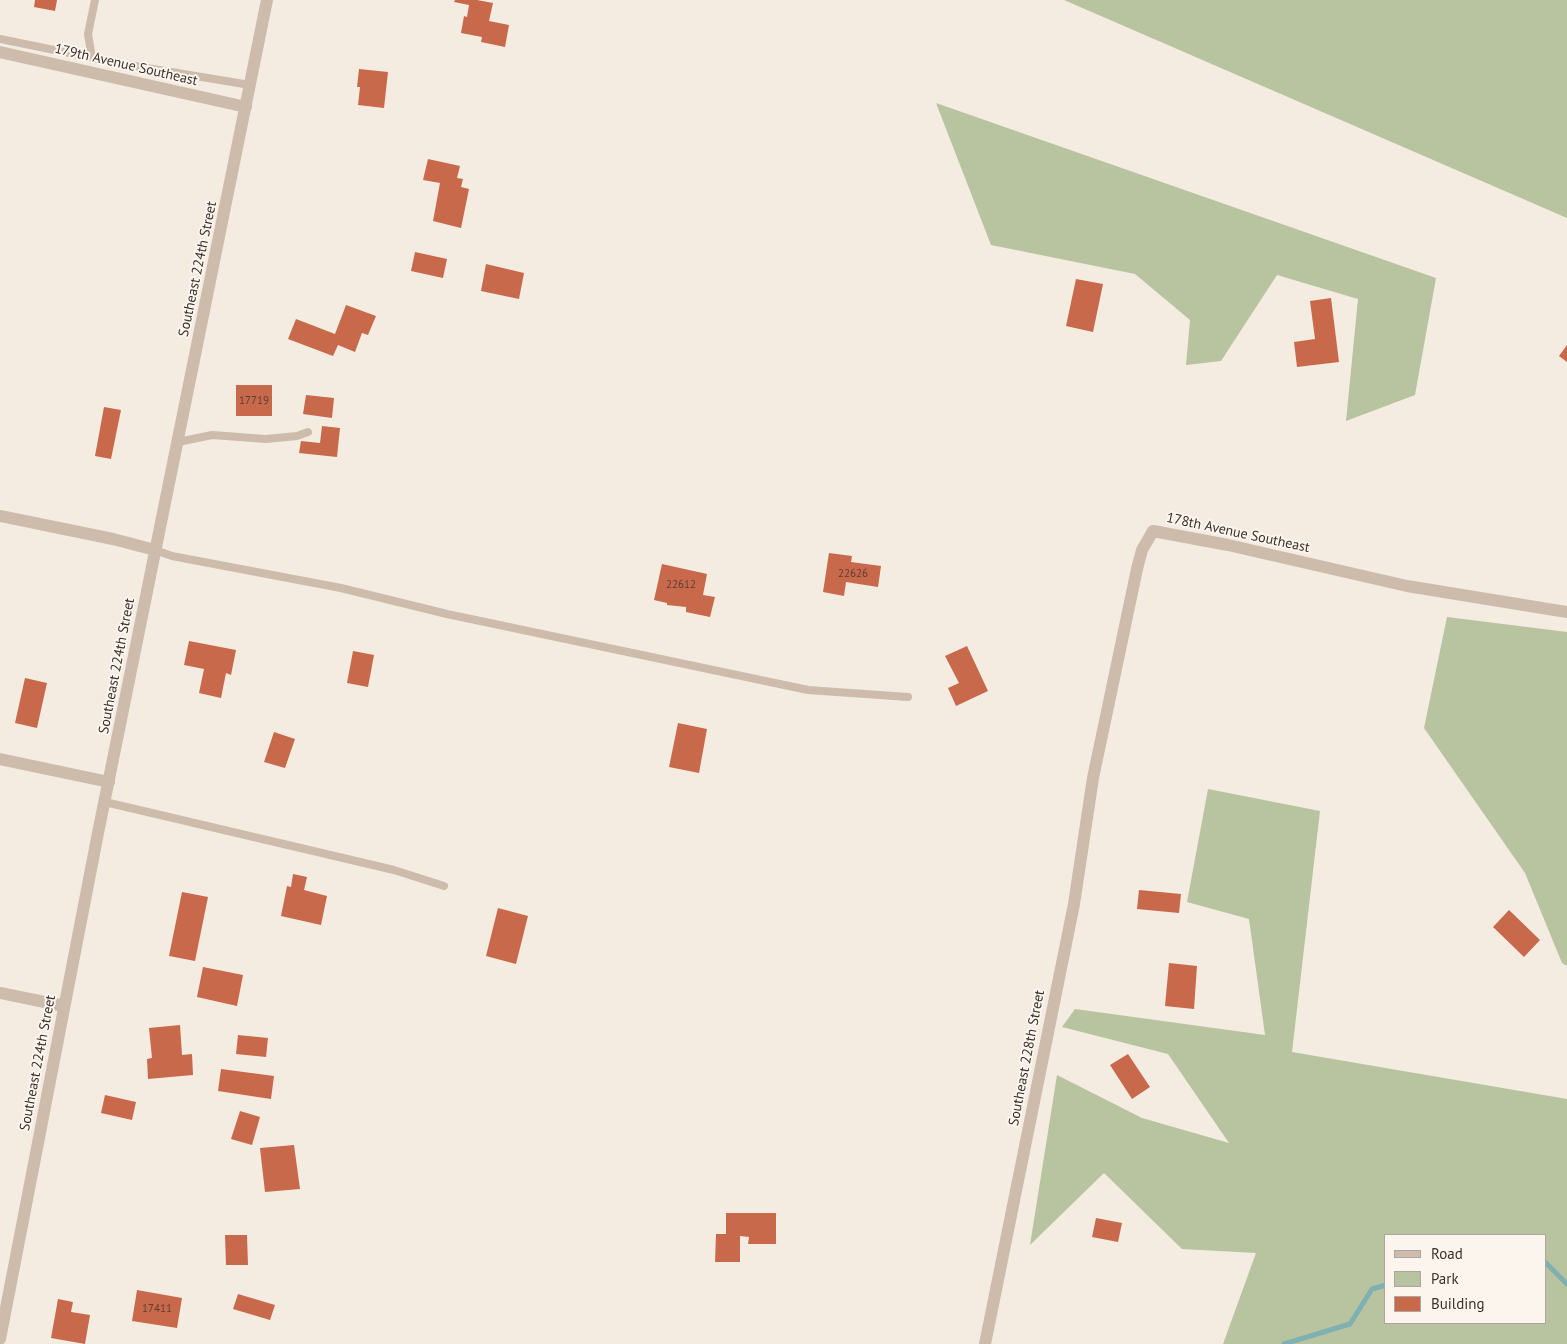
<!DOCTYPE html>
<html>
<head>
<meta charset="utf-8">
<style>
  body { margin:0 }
  #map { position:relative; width:1567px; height:1344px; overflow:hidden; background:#f4ebe1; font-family:"PT Sans",sans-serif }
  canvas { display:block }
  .legend { position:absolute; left:1384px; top:1234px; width:162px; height:90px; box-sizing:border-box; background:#fbf5ee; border:1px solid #aea6a0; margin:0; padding:6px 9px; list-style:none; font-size:15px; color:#3b302b }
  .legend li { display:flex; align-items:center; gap:10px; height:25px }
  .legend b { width:25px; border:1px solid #aea6a0 }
</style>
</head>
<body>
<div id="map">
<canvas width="1567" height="1344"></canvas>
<ul class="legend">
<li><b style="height:6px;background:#cdbbac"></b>Road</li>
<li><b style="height:14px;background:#b8c4a0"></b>Park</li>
<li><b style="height:14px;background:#c8694b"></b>Building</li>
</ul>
</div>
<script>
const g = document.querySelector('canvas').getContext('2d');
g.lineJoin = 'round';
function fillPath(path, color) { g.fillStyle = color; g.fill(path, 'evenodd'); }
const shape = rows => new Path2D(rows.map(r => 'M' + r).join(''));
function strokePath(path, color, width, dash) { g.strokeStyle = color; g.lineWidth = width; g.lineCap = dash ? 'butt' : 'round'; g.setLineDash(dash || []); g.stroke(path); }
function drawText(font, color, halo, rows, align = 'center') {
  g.font = font + ' "PT Sans",sans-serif'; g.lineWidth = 4; g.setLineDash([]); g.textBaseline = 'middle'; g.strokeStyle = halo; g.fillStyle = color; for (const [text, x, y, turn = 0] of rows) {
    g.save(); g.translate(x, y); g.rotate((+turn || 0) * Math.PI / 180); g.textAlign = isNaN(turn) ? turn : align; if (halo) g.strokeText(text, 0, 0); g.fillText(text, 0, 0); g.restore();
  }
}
const green = shape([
  [1064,0,1567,0,1567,218],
  [936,103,1436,278,1415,395,1346,421,1358,299,1277,275,1221,361,1186,365,1190,320,1135,274,991,245],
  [1447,617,1567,632,1567,966,1562,963,1525,873,1424,728],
  [1208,789,1320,811,1292,1052,1567,1099,1567,1344,1223,1344,1256,1253,1182,1249,1104,1173,1030,1245,1057,1075,1142,1118,1229,1143,1168,1054,1062,1027,1075,1009,1265,1035,1249,919,1187,902],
  [1386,1235,1546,1235,1546,1323,1386,1323]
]);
const stream = shape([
  [1546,1263,1567,1284],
  [1284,1344,1350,1324,1372,1289,1386,1285]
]);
const building = shape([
  [35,0,57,0,55,11,34,7],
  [455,0,477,0,493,3,489,21,509,25,505,47,481,42,482,37,461,33,464,16,467,17,469,5,454,2],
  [359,69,388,72,384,108,358,105,360,87,357,87],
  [428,159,460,166,457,178,463,179,461,187,469,189,461,228,433,221,440,183,423,180],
  [415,252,447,259,443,278,411,271],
  [486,264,524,273,519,299,481,291],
  [1076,279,1103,284,1093,332,1066,326],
  [1331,298,1339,362,1297,367,1294,342,1315,339,1310,301],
  [346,305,376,316,368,335,362,333,355,352,338,345,333,356,288,339,296,319,335,334],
  [1567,345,1567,362,1559,356],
  [236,385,272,385,272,416,236,416],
  [306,395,334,398,332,418,303,414],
  [104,407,121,410,111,459,95,456],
  [322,426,340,428,337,457,299,453,301,441,320,443],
  [829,553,852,556,851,562,881,566,878,587,846,582,844,596,823,592],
  [662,564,707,574,703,595,715,597,710,617,686,612,686,607,667,605,667,603,654,600],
  [189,641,236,650,231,675,226,673,221,698,199,693,204,669,184,665],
  [967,646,988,691,956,706,948,688,959,683,945,656],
  [353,651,374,655,368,687,347,683],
  [25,678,47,683,37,728,15,723],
  [678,723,707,729,699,773,669,767],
  [274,732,295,739,285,768,264,762],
  [293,874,307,877,304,890,327,896,321,925,281,916,287,886,291,887],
  [1139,890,1181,894,1179,913,1137,909],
  [182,892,208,897,195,961,169,956],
  [498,908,528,916,516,964,486,956],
  [1509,910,1540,940,1524,957,1493,927],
  [1169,963,1197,966,1194,1009,1165,1006],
  [203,967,243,975,237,1006,197,997],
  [180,1025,182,1055,192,1054,193,1075,148,1079,147,1059,152,1058,149,1028],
  [238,1035,268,1038,266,1057,236,1054],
  [1128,1054,1150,1087,1132,1099,1110,1065],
  [221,1069,274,1076,271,1099,218,1091],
  [105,1095,136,1102,132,1120,101,1113],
  [240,1111,260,1117,252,1145,231,1139],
  [294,1145,300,1189,265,1192,260,1148],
  [726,1213,776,1213,776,1244,748,1244,749,1237,740,1236,740,1262,715,1262,716,1234,726,1234],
  [1096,1218,1122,1223,1118,1242,1092,1237],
  [225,1235,247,1235,248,1265,226,1265],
  [137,1290,182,1298,177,1328,132,1321],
  [238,1294,275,1305,270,1320,233,1309],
  [58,1299,73,1302,71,1312,90,1315,85,1344,51,1338]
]);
const service = shape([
  [0,39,123,64,250,85],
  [92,58,88,34,95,0],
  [178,442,212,435,266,439,297,436,308,432],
  [155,550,172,556,341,588,447,614,808,690,908,697],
  [105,802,394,870,444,886]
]);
const minor = shape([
  [0,52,246,107],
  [0,516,113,539,155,550],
  [0,759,109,782],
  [0,993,64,1006],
  [985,1344,1074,904,1093,778,1137,569,1142,550,1153,531,1228,545,1407,586,1567,612]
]);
const tertiary = shape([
  [0,1339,98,833,267,0]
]);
const numberNames = [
  ["17719",254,401],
  ["22626",853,574],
  ["22612",681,585],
  ["17411",157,1309]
];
const streetNames = [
  ["179th Avenue Southeast",126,65,13],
  ["Southeast 224th Street",198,269,-78],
  ["178th Avenue Southeast",1238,533,12],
  ["Southeast 224th Street",117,666,-79],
  ["Southeast 228th Street",1027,1058,-79],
  ["Southeast 224th Street",38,1063,-79]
];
fillPath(green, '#b8c4a0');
strokePath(stream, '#7fb0b2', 5);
fillPath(building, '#c8694b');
strokePath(service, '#cdbbac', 8);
strokePath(minor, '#cdbbac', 12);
strokePath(tertiary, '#cdbbac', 12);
drawText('11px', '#5e3e33', null, numberNames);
drawText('14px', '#3b302b', '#fbf5ee', streetNames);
</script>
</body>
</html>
